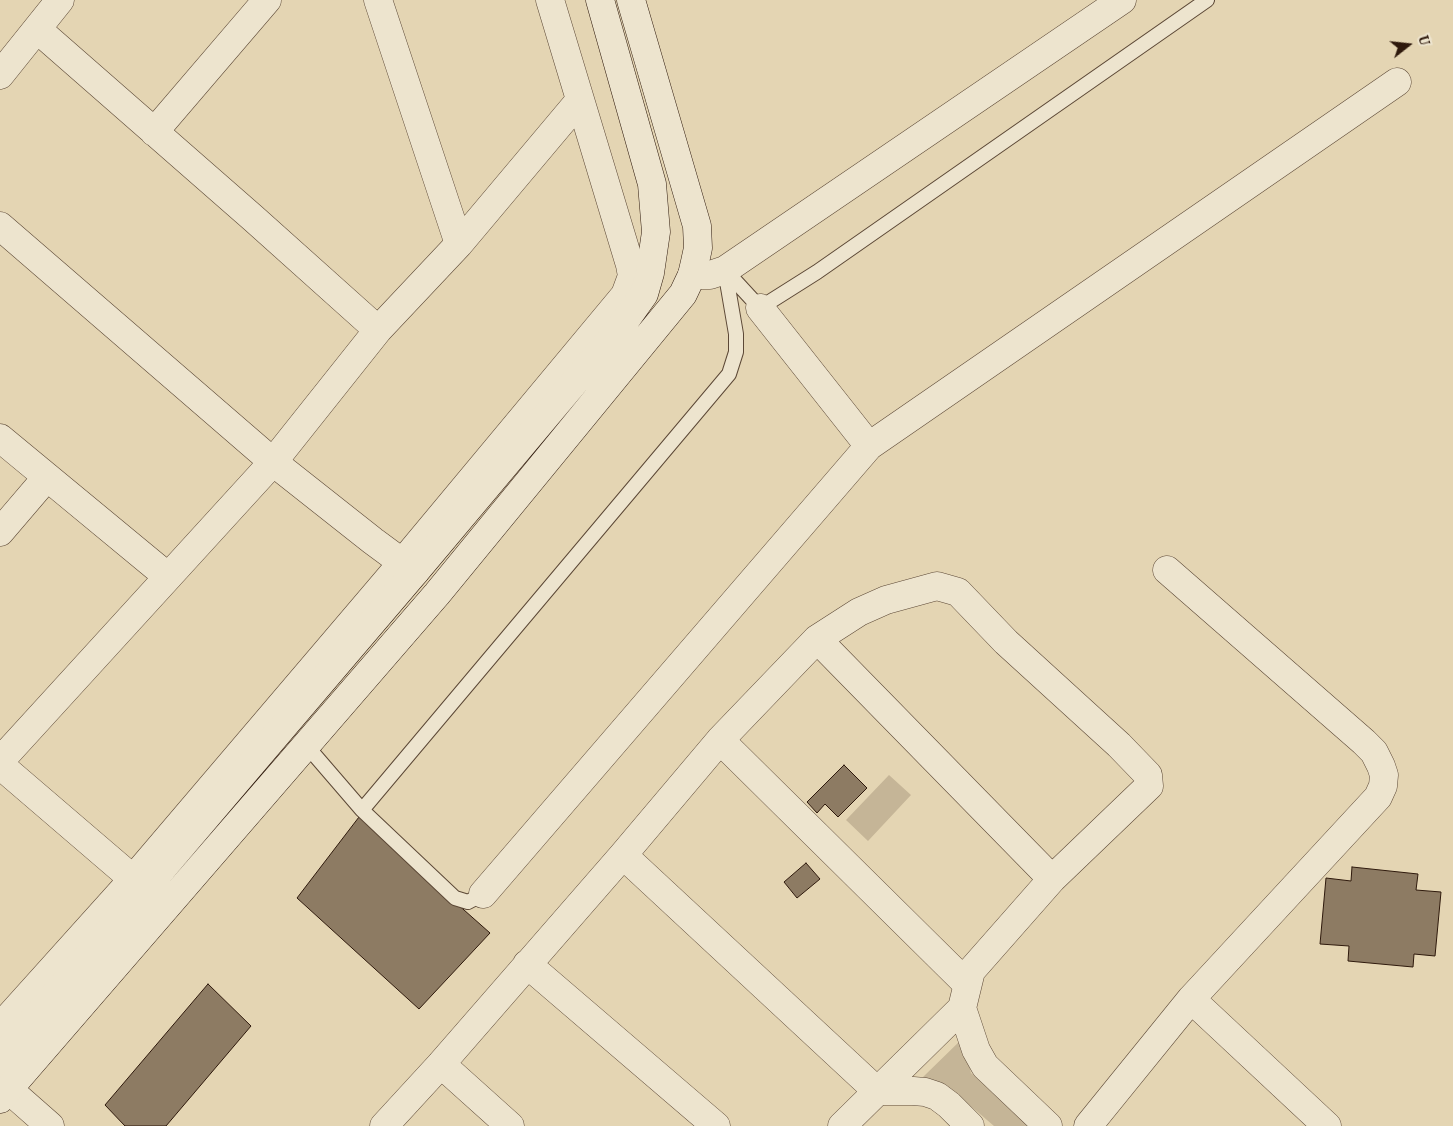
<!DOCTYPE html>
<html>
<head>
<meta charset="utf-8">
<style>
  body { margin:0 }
  #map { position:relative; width:1453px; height:1126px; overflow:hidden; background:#e4d5b3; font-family:Vollkorn,serif }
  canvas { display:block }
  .north { position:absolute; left:1383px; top:20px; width:50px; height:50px; -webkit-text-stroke:4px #ede4ce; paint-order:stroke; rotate:74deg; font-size:14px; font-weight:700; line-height:20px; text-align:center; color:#2e190c }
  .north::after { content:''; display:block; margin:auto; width:18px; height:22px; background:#2e190c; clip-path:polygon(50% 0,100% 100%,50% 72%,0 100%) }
</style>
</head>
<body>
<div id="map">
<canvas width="1453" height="1126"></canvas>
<div class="north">U</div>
</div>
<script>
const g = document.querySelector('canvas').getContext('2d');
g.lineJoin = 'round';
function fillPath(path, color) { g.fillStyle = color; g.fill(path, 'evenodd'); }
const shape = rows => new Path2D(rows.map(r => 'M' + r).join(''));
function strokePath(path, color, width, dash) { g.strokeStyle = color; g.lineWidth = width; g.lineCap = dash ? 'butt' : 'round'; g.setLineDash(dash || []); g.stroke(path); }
const green = shape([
  [889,775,911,795,868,841,846,820],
  [963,1038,971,1073,1033,1126,994,1126,952,1090,923,1077]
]);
const building = shape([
  [844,765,867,788,838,817,825,804,817,813,807,802,844,765],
  [359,817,490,933,419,1009,297,898,359,817],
  [806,863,820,879,797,898,784,882,806,863],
  [1352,867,1418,874,1416,890,1441,892,1435,956,1414,954,1413,967,1348,961,1349,946,1320,944,1326,878,1351,881,1352,867],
  [208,984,251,1026,166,1126,125,1126,105,1105,208,984]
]);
const lane = shape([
  [726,271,760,308,817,272,1207,0],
  [306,745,362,810,455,898,468,902,483,894],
  [362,810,729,374,736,352,736,334,725,270]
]);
const street = shape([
  [378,0,459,244],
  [37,29,253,218,378,330],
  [0,75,60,0],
  [154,132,267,0],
  [0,226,273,462,373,541,415,572],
  [692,275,710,275,725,270,1122,0],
  [760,308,869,446,1397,82],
  [0,438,167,576],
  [0,532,47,477],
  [817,639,1052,879],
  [720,740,967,984],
  [0,761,273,462,378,330,459,244,580,100],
  [0,765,133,879],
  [623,855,877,1091,913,1091,925,1092,937,1096,949,1105,970,1126],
  [483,894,869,446],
  [527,964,716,1126],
  [1191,999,1327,1126],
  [962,1008,976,1050,985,1066,1048,1126],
  [0,1027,133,879,402,563,625,295,632,276,630,265,550,0],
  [441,1064,510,1126],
  [0,1082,50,1126],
  [384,1126,441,1064,623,855,720,740,817,639,859,612,886,600,937,586,958,592,1006,642,1119,745,1148,775,1149,786,1052,879,971,971,962,1008,842,1126],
  [1088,1126,1191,999,1378,797,1383,786,1384,775,1381,766,1374,752,1364,742,1167,570]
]);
const secondary = shape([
  [0,1059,415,572,619,329,644,294,650,273,656,232,652,184,600,0],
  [0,1099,437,594,683,294,692,275,695,262,698,248,697,226,631,0]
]);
fillPath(green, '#c5b597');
fillPath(building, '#8d7b63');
strokePath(building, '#2e190c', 1);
strokePath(lane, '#5c4836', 16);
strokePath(street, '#5c4836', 29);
strokePath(secondary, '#2e190c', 29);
strokePath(lane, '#ede4ce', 14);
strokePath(street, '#ede4ce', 28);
strokePath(secondary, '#ede4ce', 28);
</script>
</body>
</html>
